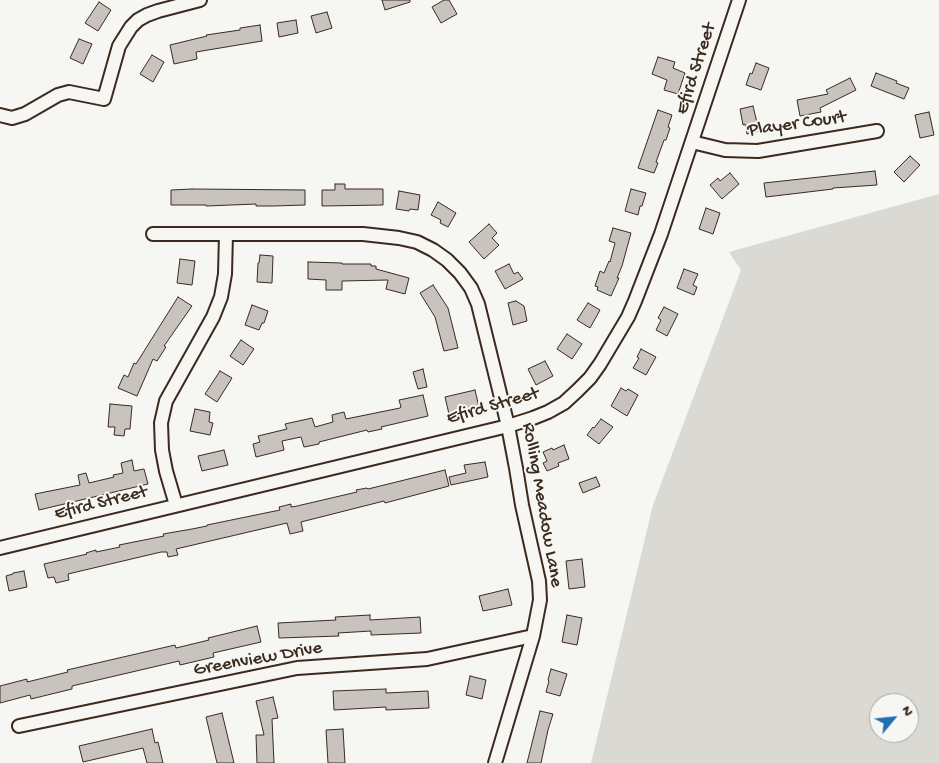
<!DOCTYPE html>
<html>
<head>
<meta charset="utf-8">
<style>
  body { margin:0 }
  #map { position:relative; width:939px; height:763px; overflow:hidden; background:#f6f6f2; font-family:"Gochi Hand",sans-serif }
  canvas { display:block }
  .north { position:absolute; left:869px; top:693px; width:50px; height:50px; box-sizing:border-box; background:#f6f6f2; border:1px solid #aba49d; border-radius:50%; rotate:62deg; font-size:14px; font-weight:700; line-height:20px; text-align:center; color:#3b2a1e }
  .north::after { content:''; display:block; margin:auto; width:18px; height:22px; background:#1f6fb2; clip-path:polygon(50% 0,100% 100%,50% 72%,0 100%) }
</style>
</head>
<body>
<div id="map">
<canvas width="939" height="763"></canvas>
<div class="north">N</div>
</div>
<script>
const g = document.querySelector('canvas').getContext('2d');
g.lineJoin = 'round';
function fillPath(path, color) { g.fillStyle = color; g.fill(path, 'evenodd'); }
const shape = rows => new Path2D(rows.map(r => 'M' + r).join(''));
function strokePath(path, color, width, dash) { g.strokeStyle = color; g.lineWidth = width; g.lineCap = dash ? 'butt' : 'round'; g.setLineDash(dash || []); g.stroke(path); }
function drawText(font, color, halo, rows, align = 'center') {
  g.font = font + ' "Gochi Hand",sans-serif'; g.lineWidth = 4; g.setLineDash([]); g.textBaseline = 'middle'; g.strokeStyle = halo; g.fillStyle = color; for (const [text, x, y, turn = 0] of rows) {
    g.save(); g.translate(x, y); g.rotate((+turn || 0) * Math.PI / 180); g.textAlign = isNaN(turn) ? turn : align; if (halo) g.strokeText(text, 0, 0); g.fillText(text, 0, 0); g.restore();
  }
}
const green = shape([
  [939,194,939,763,591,763,653,505,741,270,729,252],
  [879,703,909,703,909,733,879,733]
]);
const building = shape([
  [382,0,410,0,410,2,385,10,382,0],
  [444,0,449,0,457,14,441,23,432,7,444,0],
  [99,2,111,10,98,31,85,23,99,2],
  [327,12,332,28,316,33,311,16,327,12],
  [296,20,298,33,279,37,277,23,296,20],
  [260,25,262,41,196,52,197,59,174,64,170,45,207,36,206,35,240,30,240,28,260,25],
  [79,39,92,44,83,64,70,58,79,39],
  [152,55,164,62,153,82,140,74,152,55],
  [658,57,675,62,673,68,685,73,678,94,664,90,667,80,652,74,658,57],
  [756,63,769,68,761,90,746,85,750,73,752,74,756,63],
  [876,73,897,81,896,83,909,88,904,99,871,86,876,73],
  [850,78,856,90,820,108,821,112,800,116,797,100,828,94,826,90,850,78],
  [753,106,759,131,747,134,745,124,743,125,740,109,753,106],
  [658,110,672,115,668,127,670,128,666,140,664,140,656,162,658,163,654,173,638,168,658,110],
  [929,112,934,135,920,138,915,115,929,112],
  [910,156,920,165,904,182,894,172,910,156],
  [875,171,877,185,833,188,833,189,766,197,764,183,875,171],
  [730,173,739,184,722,199,710,185,718,178,720,181,730,173],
  [335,184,345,184,345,189,383,189,383,205,322,206,322,190,335,190,335,184],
  [192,189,305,190,305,205,273,206,256,206,256,204,206,206,206,205,171,205,171,190,192,189],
  [631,189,646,193,642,206,640,206,638,215,625,211,631,189],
  [399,191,420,195,418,210,410,209,409,211,396,209,399,191],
  [438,202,456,213,448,227,440,223,441,220,431,215,438,202],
  [706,208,720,213,713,234,699,229,706,208],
  [489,224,497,233,492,238,499,245,484,259,469,242,489,224],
  [613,228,631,233,622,266,617,278,619,278,611,296,597,290,598,287,595,286,600,271,604,273,609,261,610,262,615,243,609,241,613,228],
  [260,255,273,256,272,283,257,282,258,263,259,263,260,255],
  [180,259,195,261,192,285,177,283,180,259],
  [308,262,342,263,342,264,371,264,371,266,376,266,376,269,409,278,405,294,386,289,388,280,342,281,342,290,326,290,326,280,308,279,308,262],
  [509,264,514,274,518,272,523,279,505,289,495,271,509,264],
  [684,269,698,274,693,285,697,287,694,295,677,288,684,269],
  [433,285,448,308,458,348,444,351,435,317,420,293,433,285],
  [178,297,192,306,164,346,166,347,157,361,153,359,137,396,118,388,124,375,128,377,134,363,136,364,178,297],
  [516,301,524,306,527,321,513,325,508,303,516,301],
  [588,303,600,310,590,328,577,320,588,303],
  [252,305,268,311,264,323,262,323,259,330,245,325,252,305],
  [664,307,678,314,667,336,656,330,661,320,658,318,664,307],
  [567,334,582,344,572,359,557,349,567,334],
  [241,340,254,349,243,365,230,356,241,340],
  [641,349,656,357,646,375,633,368,639,358,637,357,641,349],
  [545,361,553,376,536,385,528,369,545,361],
  [423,369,427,387,418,389,413,372,423,369],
  [220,371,232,378,217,402,205,394,220,371],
  [621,388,626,391,628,389,638,395,627,416,611,406,621,388],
  [475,390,479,407,449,414,445,397,475,390],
  [423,395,428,416,381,427,382,429,368,432,367,430,319,442,319,444,304,447,301,437,282,441,284,450,256,457,253,444,260,442,258,436,287,429,285,424,312,418,315,427,333,422,332,415,344,412,346,419,400,408,401,407,399,400,423,395],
  [110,404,132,406,130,429,125,429,124,436,114,435,115,427,108,427,110,404],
  [195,409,210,412,209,422,213,423,210,435,190,431,195,409],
  [601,419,613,427,599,444,587,435,593,427,594,428,601,419],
  [564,445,569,459,558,463,559,466,547,471,543,463,547,461,543,452,552,448,553,450,564,445],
  [224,450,228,465,202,471,198,456,224,450],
  [132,460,134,471,144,469,148,484,39,510,35,494,80,485,78,475,86,473,89,483,114,477,113,475,123,473,121,463,132,460],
  [485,462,488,477,451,485,449,477,466,473,464,465,485,462],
  [445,470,449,486,385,503,384,501,301,522,303,531,290,534,287,523,176,549,178,555,168,557,167,552,161,552,123,561,68,574,69,580,56,583,54,577,48,578,44,564,87,554,86,553,96,550,96,552,120,547,119,545,164,536,163,534,192,529,207,526,207,525,280,510,279,507,291,504,291,507,297,506,357,492,356,490,367,488,368,489,445,470],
  [596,477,600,486,583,493,579,483,596,477],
  [582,559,585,587,569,589,566,561,582,559],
  [24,571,27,587,9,591,6,576,13,574,13,573,24,571],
  [508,589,512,605,483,611,479,596,508,589],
  [370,615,370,620,420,617,421,633,371,635,371,631,338,633,339,636,279,638,278,623,336,620,335,617,370,615],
  [567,615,582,618,577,645,562,642,567,615],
  [257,626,261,642,213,653,214,657,180,665,179,661,72,686,72,689,31,699,30,695,0,703,0,686,27,679,27,682,68,672,67,670,175,645,176,648,209,640,208,638,257,626],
  [551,669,567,674,560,696,546,692,549,681,548,680,551,669],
  [470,676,486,680,482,699,466,695,470,676],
  [386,689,386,693,428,691,429,708,386,710,386,707,334,710,333,691,386,689],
  [273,697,278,718,272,719,274,763,257,763,256,735,264,735,256,701,273,697],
  [540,711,553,714,548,730,541,763,527,763,540,711],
  [222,713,234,763,217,763,206,717,222,713],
  [152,729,155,743,158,742,163,763,147,763,143,748,83,762,79,746,152,729],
  [343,729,345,763,328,763,326,730,343,729]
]);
const street = shape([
  [0,115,12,118,25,114,58,95,69,92,104,99,119,46,131,27,138,20,147,15,158,11,200,0],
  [692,142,725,150,758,151,877,131],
  [153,234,363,234,399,238,417,242,433,250,447,260,460,273,471,288,478,304,508,426,516,468,522,505,539,581,540,600,533,636,495,763],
  [176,505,166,471,162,450,161,423,166,401,213,317,221,297,225,274,226,234],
  [0,548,508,426,533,418,548,412,564,403,577,391,590,378,600,364,628,317,635,301,661,234,739,0],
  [19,726,297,668,427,659,533,636]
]);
const streetNames = [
  ["Efird Street",697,69,-72],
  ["Player Court",797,125,-8],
  ["Efird Street",493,407,-16],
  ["Efird Street",101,504,-14],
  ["Rolling Meadow Lane",541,505,80],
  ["Greenview Drive",258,660,-10]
];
fillPath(green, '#dad9d3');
fillPath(building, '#c8c3be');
strokePath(building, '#3b2a1e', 1);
strokePath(street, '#3b2a1e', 16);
strokePath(street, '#f6f6f2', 12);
drawText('19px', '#3b2a1e', '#f6f6f2', streetNames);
</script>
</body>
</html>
